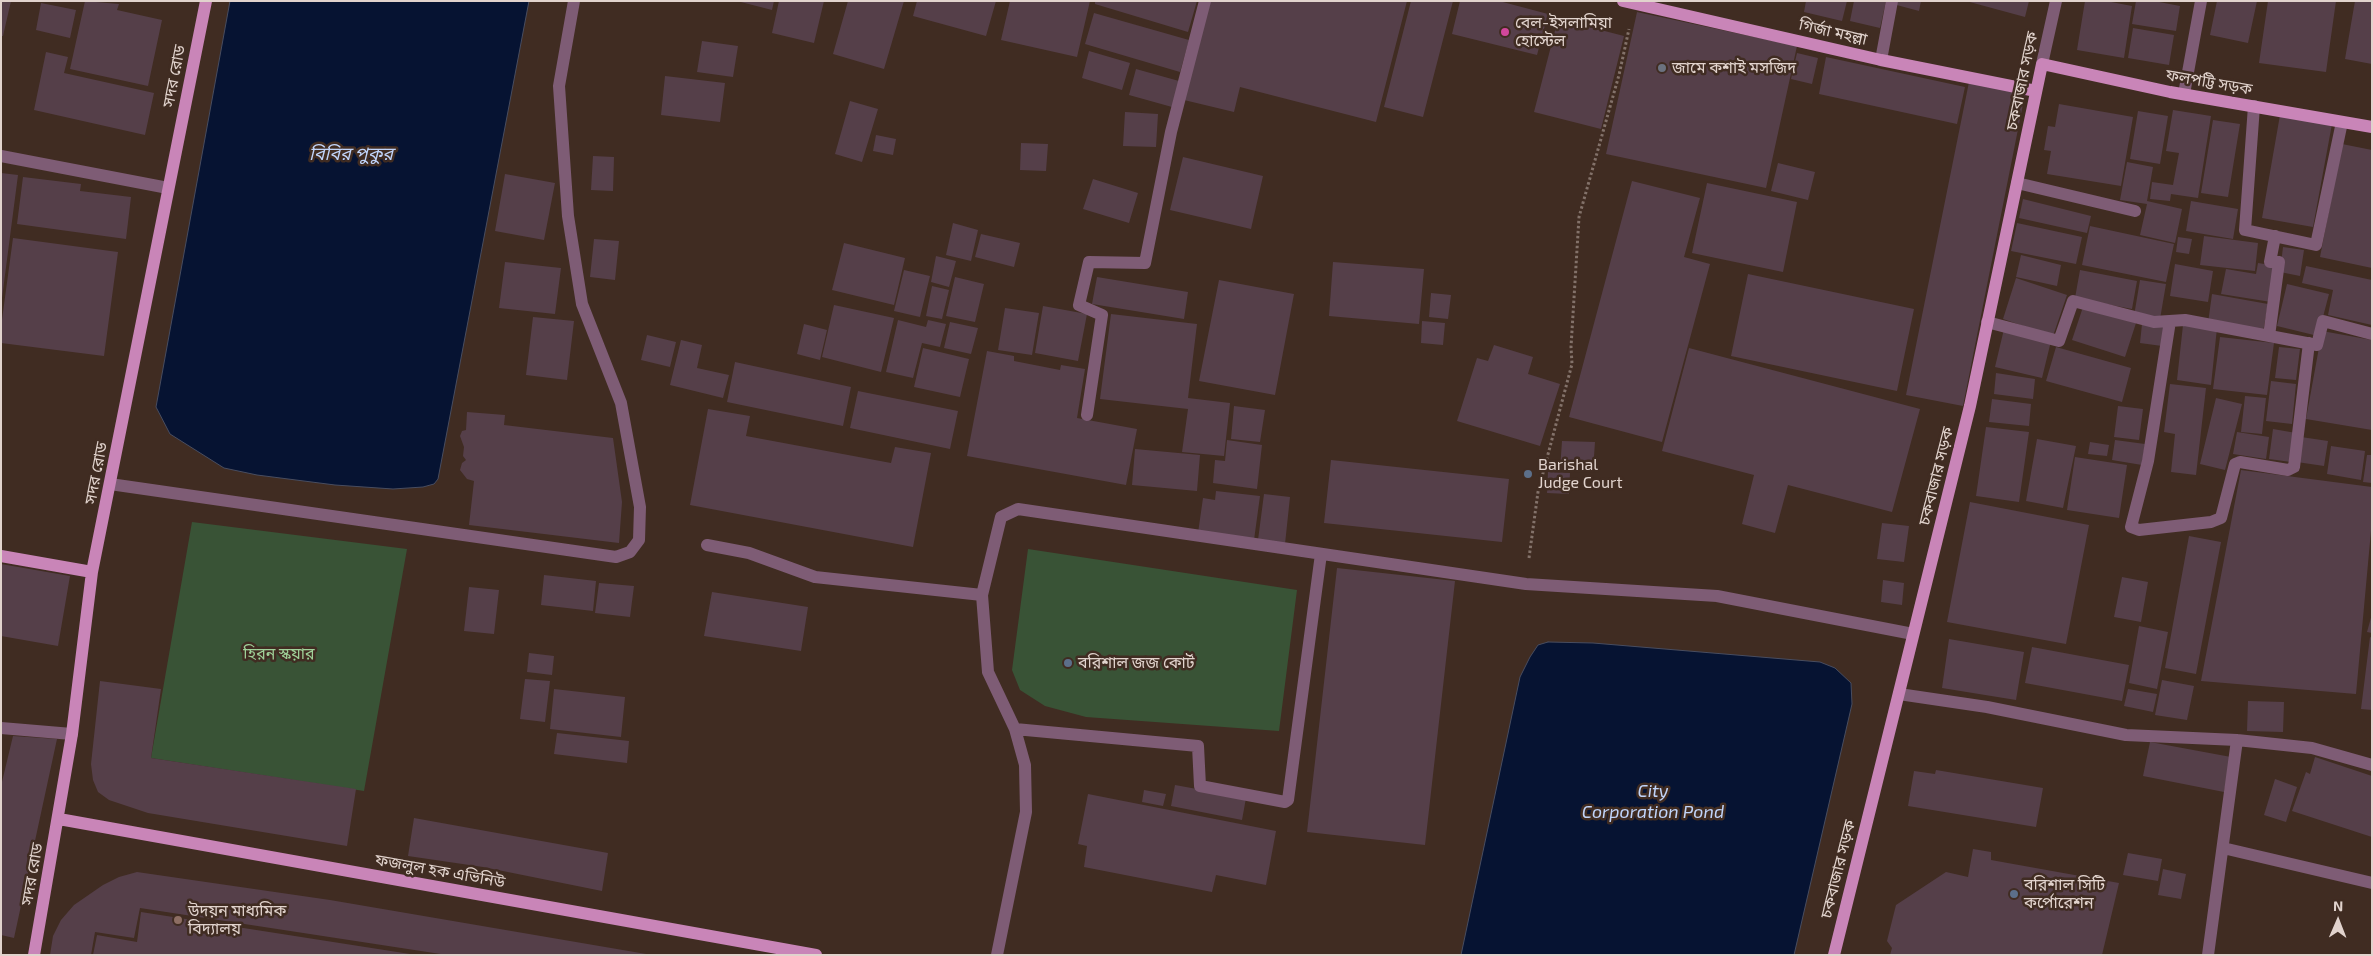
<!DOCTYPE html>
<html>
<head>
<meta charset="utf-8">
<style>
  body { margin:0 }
  #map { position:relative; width:2373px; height:956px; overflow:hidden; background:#402c22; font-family:"Exo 2",sans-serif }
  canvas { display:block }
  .frame { position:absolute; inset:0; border:2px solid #e1d3cd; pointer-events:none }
  .north { position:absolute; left:2313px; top:896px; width:50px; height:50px; -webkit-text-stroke:4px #402c22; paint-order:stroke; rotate:1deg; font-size:14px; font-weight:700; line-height:20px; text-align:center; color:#e1d3cd }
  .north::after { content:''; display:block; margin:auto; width:18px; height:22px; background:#e1d3cd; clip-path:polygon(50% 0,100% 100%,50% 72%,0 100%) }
</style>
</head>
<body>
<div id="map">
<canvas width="2373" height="956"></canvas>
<div class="frame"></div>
<div class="north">N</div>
</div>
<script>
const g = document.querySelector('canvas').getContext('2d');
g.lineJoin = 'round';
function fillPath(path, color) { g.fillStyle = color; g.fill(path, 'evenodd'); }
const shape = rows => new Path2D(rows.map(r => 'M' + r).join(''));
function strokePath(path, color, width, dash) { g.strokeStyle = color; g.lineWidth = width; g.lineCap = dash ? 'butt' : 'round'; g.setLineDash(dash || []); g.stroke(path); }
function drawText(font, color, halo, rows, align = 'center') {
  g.font = font + ' "Exo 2","Noto Sans Bengali",sans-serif'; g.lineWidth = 5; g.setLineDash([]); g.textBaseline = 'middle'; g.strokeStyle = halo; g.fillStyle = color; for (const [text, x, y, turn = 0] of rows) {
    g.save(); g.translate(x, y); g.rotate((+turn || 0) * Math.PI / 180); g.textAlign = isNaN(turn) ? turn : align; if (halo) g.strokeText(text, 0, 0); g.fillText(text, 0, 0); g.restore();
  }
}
const green = shape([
  [192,522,407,549,364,791,151,758],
  [1028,549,1297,590,1279,731,1086,717,1045,706,1020,690,1012,670]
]);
const water = shape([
  [230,1,529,1,438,479,434,484,423,487,393,489,335,485,257,475,224,468,170,434,156,407,230,1],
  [1548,642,1593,643,1820,662,1835,668,1851,683,1852,704,1794,955,1461,955,1520,677,1530,657,1538,645,1548,642]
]);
const building = shape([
  [1,1,11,1,3,36,1,36],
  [85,1,119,4,117,10,162,20,148,86,70,69],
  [737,1,774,1,772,10],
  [779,1,824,1,814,43,772,33],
  [848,1,904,1,884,69,833,54],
  [917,1,996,1,986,36,913,16],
  [1010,1,1090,1,1077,57,1001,40],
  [1095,1,1197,1,1188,32,1095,4],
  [1210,1,1407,1,1376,122,1240,87,1234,112,1184,100],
  [1411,1,1453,1,1423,117,1384,107],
  [1460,1,1499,1,1548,14,1537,55,1452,34],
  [1806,1,1847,1,1842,21,1804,12],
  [1854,1,1886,1,1880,28,1850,21],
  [1894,1,1921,1,1919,11,1893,4],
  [1966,1,2029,1,2025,17],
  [2085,1,2106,1,2132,6,2124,58,2077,50],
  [2136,1,2154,1,2180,6,2176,31,2132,24],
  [2217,1,2257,1,2248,43,2210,35],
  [2268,1,2336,1,2326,72,2259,63],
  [2355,1,2372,1,2372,64,2345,59],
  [41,3,76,10,70,38,36,30],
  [1637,12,1797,46,1766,188,1606,154],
  [1094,13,1189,40,1180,72,1085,44],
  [1558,19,1624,36,1601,129,1534,112],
  [2133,28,2174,35,2169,65,2128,58],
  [702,41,738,46,733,77,697,72],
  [1089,51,1130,63,1122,90,1082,78],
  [46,52,68,57,64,73,154,93,145,135,34,110],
  [1797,53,1818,58,1812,84,1791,79],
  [1826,57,1965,87,1957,124,1819,94],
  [1136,69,1179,81,1172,107,1129,95],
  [665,76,725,83,720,122,661,115],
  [1969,82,2025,94,1963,406,1906,395],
  [850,101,878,109,862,162,835,154],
  [2059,104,2133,117,2121,186,2047,174,2051,151,2044,150,2048,126,2055,127],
  [2173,110,2211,116,2198,198,2171,194,2170,201,2150,199,2152,182,2173,185,2179,153,2166,151],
  [2138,111,2168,116,2160,164,2130,159],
  [1125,112,1158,114,1156,147,1123,146],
  [2280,115,2332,124,2313,227,2262,218],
  [2213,120,2240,124,2228,197,2201,193],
  [876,135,896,139,893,155,873,151],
  [1021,143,1048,144,1046,171,1020,170],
  [2342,144,2372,150,2372,268,2320,257],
  [593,156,614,157,613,191,591,190],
  [1183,157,1263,176,1251,229,1170,210],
  [2127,162,2153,167,2147,201,2182,209,2175,243,2140,235,2147,204,2120,200],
  [1778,163,1815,172,1808,200,1771,191],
  [1,173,18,175,2,298,1,298],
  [505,174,555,183,544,240,495,231],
  [23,177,81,184,80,191,131,197,126,239,17,224],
  [1093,179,1138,193,1129,223,1083,209],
  [1632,181,1700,198,1684,257,1710,264,1662,442,1569,417],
  [1707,183,1797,202,1783,272,1692,253],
  [2023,199,2091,216,2087,233,2019,218],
  [2191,201,2238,209,2233,239,2186,231],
  [953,223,978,230,971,261,946,255],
  [2017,223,2082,237,2076,264,2011,251],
  [2090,226,2174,244,2166,282,2082,265],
  [981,234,1020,243,1014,267,975,257],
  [2204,236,2258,243,2255,271,2200,265],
  [2178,237,2192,239,2189,254,2176,252],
  [13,238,118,252,104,356,1,343,1,327],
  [594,239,619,241,615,280,590,277],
  [844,243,905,258,894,305,832,290],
  [2283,247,2304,250,2300,276,2280,272],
  [2021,255,2061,265,2057,286,2016,277],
  [936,256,956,261,949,287,931,282],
  [505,262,561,268,555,314,499,308],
  [1333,262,1424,269,1419,324,1329,316],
  [2258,263,2277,266,2271,302,2221,294,2226,269,2256,274],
  [2175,264,2213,271,2208,302,2170,296],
  [2306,266,2372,280,2372,325,2328,315,2333,290,2302,283],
  [904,270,930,276,920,317,894,311],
  [2080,270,2137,281,2132,309,2075,298],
  [1748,274,1914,309,1897,391,1731,356],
  [955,277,984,284,975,322,946,316],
  [1097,277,1188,292,1184,319,1092,304],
  [2016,278,2067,295,2053,336,2003,319],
  [1219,280,1294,294,1275,395,1199,381],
  [2140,280,2166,284,2160,319,2134,316],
  [2287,284,2329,294,2318,336,2277,326],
  [932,286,949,290,942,319,926,316],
  [1431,293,1451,295,1448,319,1429,317],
  [2212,294,2268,304,2263,332,2208,323],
  [834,305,894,318,881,372,822,357],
  [1043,306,1087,314,1078,361,1035,353],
  [2083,307,2136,323,2125,357,2072,340],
  [1005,308,1039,313,1032,355,998,350],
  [1111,314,1197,324,1188,398,1230,403,1224,456,1182,452,1188,409,1100,399],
  [533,317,574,321,567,380,526,375],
  [898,320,926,327,928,320,946,324,940,347,922,343,913,378,886,372],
  [1422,321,1445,323,1443,345,1421,343],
  [950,322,978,328,971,354,944,348],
  [804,324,827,330,820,360,797,354],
  [2142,324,2164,327,2162,346,2140,343],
  [2183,325,2217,328,2211,385,2177,380],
  [2004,329,2051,341,2042,378,1995,367],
  [2322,331,2372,340,2372,430,2306,419],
  [647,335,676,342,670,367,641,360],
  [2220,337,2274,343,2267,395,2213,389],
  [681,340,702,345,697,368,729,375,723,398,670,385],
  [1494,345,1533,357,1528,374,1560,384,1540,446,1457,421,1477,358,1488,361],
  [2056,347,2131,368,2122,402,2046,381],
  [2279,347,2300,349,2296,380,2275,378],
  [923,348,969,359,960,397,914,387],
  [1689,348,1920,409,1892,512,1788,485,1775,533,1742,524,1754,475,1662,451],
  [987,351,1014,356,1014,361,1060,370,1061,365,1085,369,1077,418,1137,429,1126,485,967,456],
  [735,362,851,387,843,426,727,402],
  [1996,373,2035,379,2033,399,1994,394],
  [2271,381,2296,384,2292,424,2266,421],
  [2170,384,2206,388,2196,475,2171,472,2175,434,2164,432],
  [858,391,958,411,950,449,850,428],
  [2245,396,2266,398,2262,434,2241,432],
  [2216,398,2242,404,2225,470,2200,464],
  [1992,399,2031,404,2029,426,1989,422],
  [1234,406,1265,410,1260,442,1231,439],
  [2118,406,2143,409,2139,440,2114,437],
  [708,409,750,416,746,436,891,463,895,447,931,453,913,547,690,505],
  [467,412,505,415,504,425,613,438,622,502,619,543,469,525,474,481,467,479,460,470,462,463,466,460,463,456,464,447,460,436,462,431,466,430],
  [1986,427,2029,432,2019,502,1976,496],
  [2273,429,2296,433,2291,462,2269,459],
  [2237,432,2269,437,2266,459,2233,454],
  [2301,437,2328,441,2324,466,2297,462],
  [2037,439,2076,446,2063,508,2026,501],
  [1227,440,1262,445,1257,489,1213,483,1215,460,1225,461],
  [2115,440,2145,444,2142,465,2112,460],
  [1562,441,1595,442,1593,471,1560,470],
  [2090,442,2109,445,2107,456,2088,454],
  [2331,446,2365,451,2361,480,2327,474],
  [1135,449,1200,455,1197,491,1132,485],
  [2367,455,2372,455,2372,483,2363,482],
  [2075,457,2127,465,2119,518,2067,510],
  [1331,460,1509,479,1502,542,1324,523],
  [2241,470,2372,487,2372,520,2356,694,2201,681],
  [1548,472,1570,473,1569,494,1547,493],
  [1216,491,1260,496,1254,540,1198,533,1203,498,1215,500],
  [1264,494,1290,497,1285,544,1258,540],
  [1970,502,2089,525,2066,644,1947,622],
  [1882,523,1909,526,1904,562,1877,559],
  [2189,536,2221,542,2196,674,2165,668],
  [1,564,70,576,58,646,1,636],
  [1337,568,1455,581,1425,845,1307,832],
  [544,575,596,581,593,611,541,605],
  [2122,577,2148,582,2141,622,2114,617],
  [1883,580,1904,583,1902,605,1881,602],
  [599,583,634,586,630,617,595,613],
  [469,587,499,590,494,634,464,631],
  [712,592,808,607,801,651,704,636],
  [2372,614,2372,633,2367,632],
  [2139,626,2168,632,2157,689,2129,683],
  [2370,637,2372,638,2372,710,2361,709],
  [1949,639,2024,652,2016,700,1942,688],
  [2032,647,2129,665,2122,701,2025,683],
  [529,653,554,656,552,675,527,672],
  [525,679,550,681,545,722,520,719],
  [2162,680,2194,686,2187,720,2155,715],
  [100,681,161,689,151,758,356,789,347,846,148,813,109,800,98,792,93,780,91,764],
  [554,689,625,697,621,737,550,729],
  [2128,689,2157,694,2153,712,2124,706],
  [2248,701,2284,702,2283,732,2247,731],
  [557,733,629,741,627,763,554,754],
  [13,736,57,739,14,938,1,935,1,786],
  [2150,742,2231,757,2224,792,2143,776],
  [2315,757,2372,776,2372,837,2292,811,2306,772,2310,774],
  [1936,770,2043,788,2036,827,1908,806,1914,771,1935,774],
  [2275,779,2297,787,2286,822,2264,815],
  [1175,785,1246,798,1242,820,1171,806],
  [1144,790,1166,794,1163,806,1142,802],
  [1088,794,1276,831,1266,885,1216,875,1212,892,1084,867,1087,846,1078,844],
  [414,818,608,853,602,891,483,867,408,856],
  [1973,849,1991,852,1991,860,2119,883,2102,955,1890,955,1892,948,1887,941,1896,905,1946,872,1968,877],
  [2128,853,2162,859,2158,881,2123,875],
  [2163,869,2186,874,2181,899,2158,895],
  [137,872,330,900,652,955,447,955,140,908,134,938,95,932,91,955,50,955,53,936,61,920,74,905,103,885,119,877],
  [141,912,410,954,410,955,93,955,97,935,137,942]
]);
const path = shape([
  [1529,558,1538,492,1572,364,1571,347,1579,217,1619,75,1629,29]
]);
const minor = shape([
  [1881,60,1892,1],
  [2042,64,2056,1],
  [2184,94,2201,1],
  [2254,106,2245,230,2316,245,2342,122],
  [1,156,168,188],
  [2017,183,2135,211],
  [2170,321,2148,461,2131,527,2139,530,2211,522,2221,518,2235,464,2240,462,2288,470,2294,467,2309,343],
  [1987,322,2059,341,2073,301,2154,322,2185,320,2317,345,2323,321,2372,334],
  [2269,336,2279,262,2270,262,2275,236],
  [1087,415,1102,315,1079,305,1089,262,1145,263,1171,132,1205,1],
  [110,484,616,557,630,552,639,540,640,507,621,403,582,304,568,216,559,86,574,1],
  [707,545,749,553,815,577,982,595],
  [1899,694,1987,707,2126,735,2237,740,2312,748,2372,765],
  [1,728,72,734],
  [1015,729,1198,746,1200,786,1285,802,1288,800,1321,554],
  [2223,848,2372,883],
  [997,955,1026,812,1025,765,1015,729,988,672,982,595,1001,517,1018,509,1526,584,1717,596,1913,634],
  [2208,955,2237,740]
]);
const major = shape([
  [1623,1,1881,60,2036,91],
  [1,556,92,572],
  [59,819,816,955],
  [34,955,72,734,92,572,206,1],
  [1834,955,1970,406,2042,64,2170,92,2372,127]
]);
const markers = [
  [1505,32,5,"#d1479c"],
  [1662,68,5,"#6b7280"],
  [1528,474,5,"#5c6f8a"],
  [1068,663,5,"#5c6f8a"],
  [2014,894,5,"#5c6f8a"],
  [178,920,5,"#8d6e63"]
];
const poiNames = [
  ["বেল-ইসলামিয়া",1515,23],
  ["হোস্টেল",1515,41],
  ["জামে কশাই মসজিদ",1672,68],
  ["Barishal",1538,465],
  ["Judge Court",1538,483],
  ["বরিশাল জজ কোর্ট",1078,663],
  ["বরিশাল সিটি",2024,885],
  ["কর্পোরেশন",2024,903],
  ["উদয়ন মাধ্যমিক",188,911],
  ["বিদ্যালয়",188,929]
];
const streetNames = [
  ["গির্জা মহল্লা",1833,32,13],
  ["সদর রোড",174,76,-79],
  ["চকবাজার সড়ক",2022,81,-78],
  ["ফলপট্টি সড়ক",2209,82,10],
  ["সদর রোড",96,473,-79],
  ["চকবাজার সড়ক",1936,476,-76],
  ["চকবাজার সড়ক",1838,869,-76],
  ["ফজলুল হক এভিনিউ",440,871,10],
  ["সদর রোড",32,874,-80]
];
const parkNames = [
  ["হিরন স্কয়ার",279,654]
];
const waterNames = [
  ["বিবির পুকুর",351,154],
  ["City",1653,791],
  ["Corporation Pond",1653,812]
];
fillPath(green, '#395336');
fillPath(water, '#061332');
strokePath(water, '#484d60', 1);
fillPath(building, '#553f49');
strokePath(path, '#83726a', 3, [2.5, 2.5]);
strokePath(minor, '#7e5c75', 12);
strokePath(major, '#c985b8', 12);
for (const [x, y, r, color] of markers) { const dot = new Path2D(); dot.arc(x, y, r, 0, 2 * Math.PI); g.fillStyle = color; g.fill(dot); strokePath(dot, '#402c22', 2); }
drawText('16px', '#e1d3cd', '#402c22', poiNames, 'left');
drawText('16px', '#e1d3cd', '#402c22', streetNames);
drawText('16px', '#9fd299', '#402c22', parkNames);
drawText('italic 18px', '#c0d4fa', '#402c22', waterNames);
</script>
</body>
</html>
